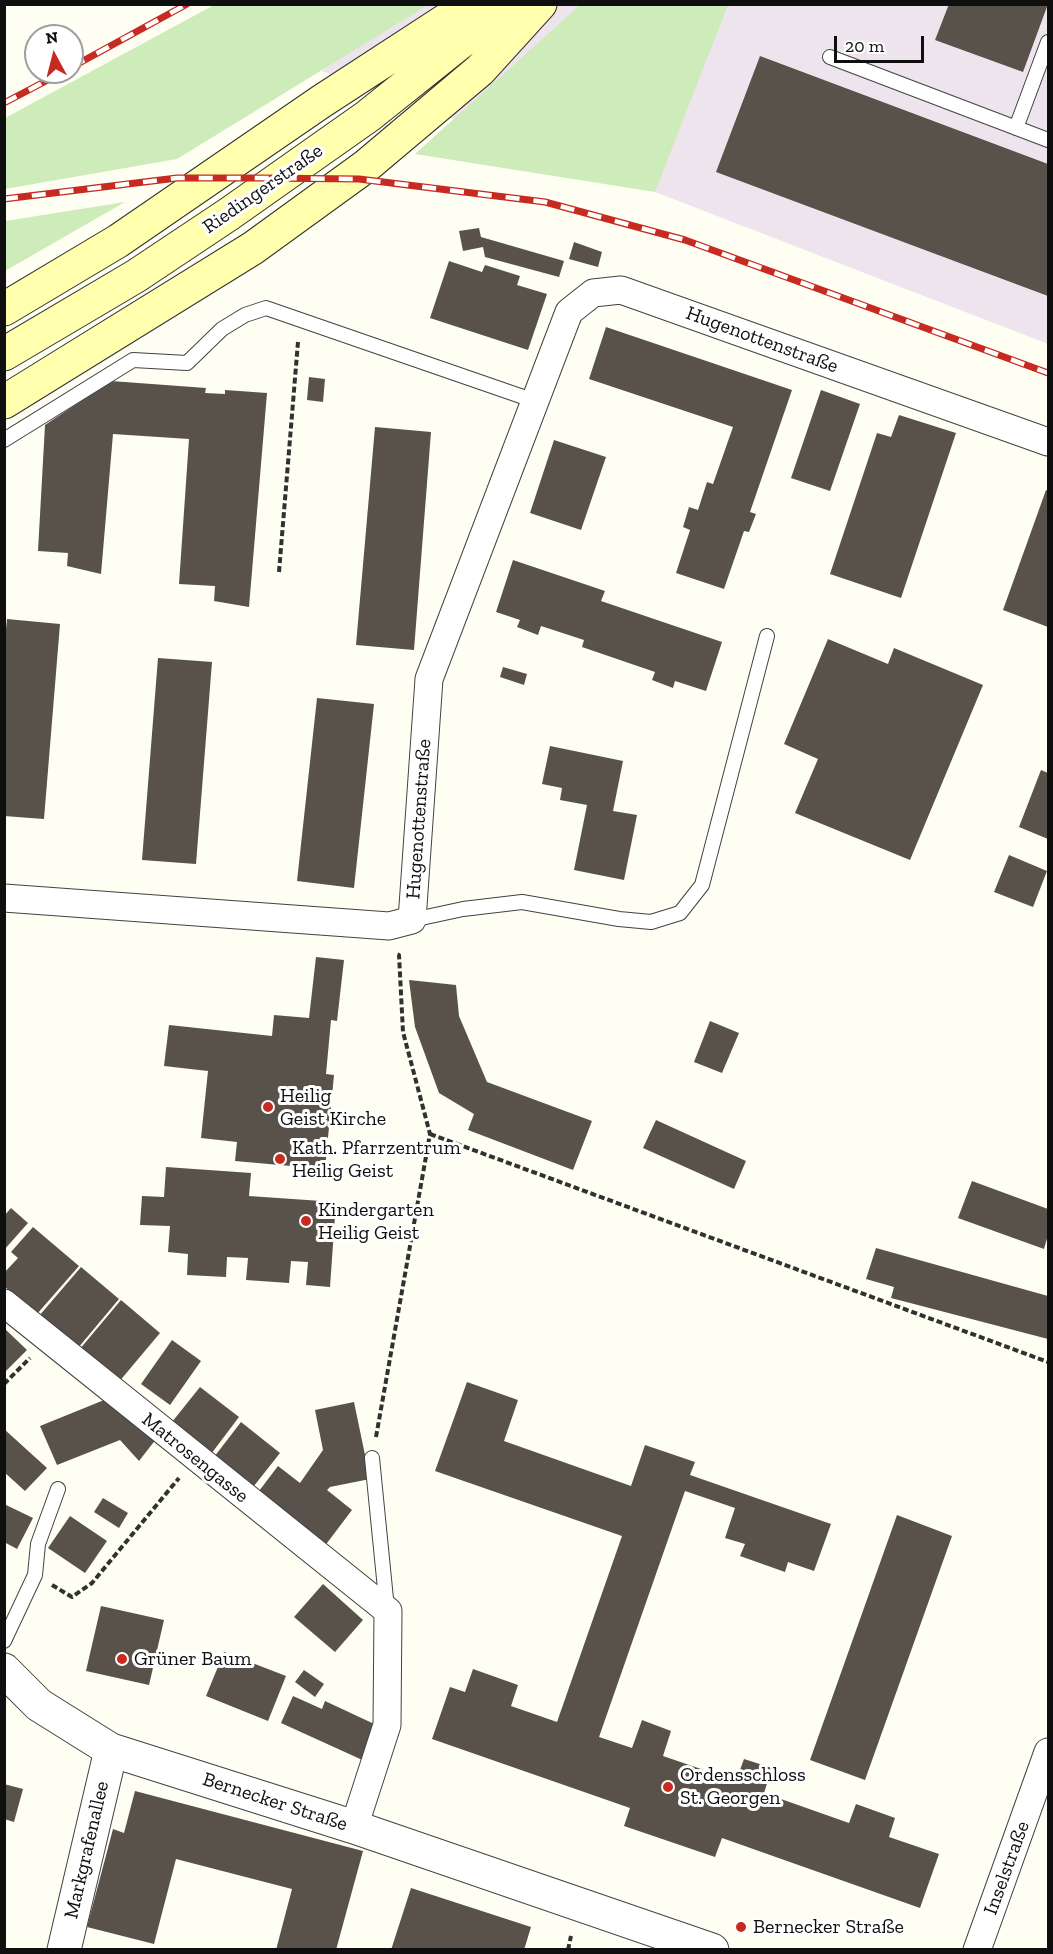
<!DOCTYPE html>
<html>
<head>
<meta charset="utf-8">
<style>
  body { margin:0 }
  #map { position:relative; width:1053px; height:1954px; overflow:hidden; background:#fffef2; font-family:"Zilla Slab",serif }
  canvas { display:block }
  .frame { position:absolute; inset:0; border:6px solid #0f0f0f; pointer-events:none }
  .north { position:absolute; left:24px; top:24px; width:60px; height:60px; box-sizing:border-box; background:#fff; border:2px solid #9f9f9f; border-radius:50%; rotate:353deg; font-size:16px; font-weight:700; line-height:24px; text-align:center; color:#0f0f0f }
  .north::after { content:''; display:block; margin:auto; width:21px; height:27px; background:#c62a21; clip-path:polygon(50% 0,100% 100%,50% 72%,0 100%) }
  .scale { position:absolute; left:834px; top:36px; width:90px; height:27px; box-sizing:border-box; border:3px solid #0f0f0f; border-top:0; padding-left:8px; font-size:18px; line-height:21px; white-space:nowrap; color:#0f0f0f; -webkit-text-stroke:4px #fff; paint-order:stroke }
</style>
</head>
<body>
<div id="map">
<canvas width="1053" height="1954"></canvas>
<div class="frame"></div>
<div class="north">N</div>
<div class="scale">20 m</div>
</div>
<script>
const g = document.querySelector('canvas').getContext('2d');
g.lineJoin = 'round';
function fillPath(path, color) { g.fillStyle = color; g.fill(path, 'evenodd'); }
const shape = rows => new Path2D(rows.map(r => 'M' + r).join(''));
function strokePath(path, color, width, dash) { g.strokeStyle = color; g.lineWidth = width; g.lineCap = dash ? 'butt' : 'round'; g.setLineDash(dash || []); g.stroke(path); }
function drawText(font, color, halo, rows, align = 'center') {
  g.font = font + ' "Zilla Slab",serif'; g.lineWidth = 6; g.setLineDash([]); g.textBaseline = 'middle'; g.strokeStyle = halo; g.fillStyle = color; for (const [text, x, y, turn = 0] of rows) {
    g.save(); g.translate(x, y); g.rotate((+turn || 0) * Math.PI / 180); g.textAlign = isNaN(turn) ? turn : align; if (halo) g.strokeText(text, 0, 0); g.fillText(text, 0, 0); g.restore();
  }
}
const industrial = shape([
  [397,5,1048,5,1048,344,655,192,322,71]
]);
const green = shape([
  [214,5,428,5,177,159,5,189,5,118],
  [580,5,728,5,655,192,415,154],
  [125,202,5,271,5,221]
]);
const building = shape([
  [949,4,1048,4,1023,72,935,40],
  [760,56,1048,164,1048,296,716,172],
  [479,228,481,237,564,261,559,277,485,257,483,247,463,251,459,231],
  [574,242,602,252,598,267,569,259],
  [449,261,482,272,485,265,520,276,517,285,547,294,528,350,430,318],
  [606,327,792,390,750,512,756,514,749,532,744,531,724,589,676,573,690,530,683,527,689,507,698,510,707,482,713,484,733,427,589,379],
  [309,377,325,379,323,402,307,400],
  [111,381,206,388,205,393,225,394,225,390,267,393,249,607,214,601,215,586,179,584,189,439,113,434,101,574,67,566,68,553,38,551,45,425],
  [821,390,860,404,830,491,791,478],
  [899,415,956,433,901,598,830,574,877,433,891,437],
  [375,427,431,432,414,650,356,645],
  [554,440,606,457,581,530,530,513],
  [1046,490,1048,491,1048,627,1003,610],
  [513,560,605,591,601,601,722,642,706,691,675,681,673,688,652,680,655,672,582,647,584,640,541,626,538,635,517,627,520,620,496,612],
  [7,619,60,624,44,819,4,816,4,649],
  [828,639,888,664,894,648,983,685,910,860,795,813,818,759,784,744],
  [158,658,212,662,196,864,142,860],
  [503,667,527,674,524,685,500,677],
  [317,698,374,704,354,888,297,881],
  [550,746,623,761,613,811,637,815,624,880,574,870,587,805,560,800,562,788,542,784],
  [1041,770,1048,773,1048,839,1019,827],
  [1009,855,1047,871,1033,907,994,892],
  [316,957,344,960,337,1021,331,1020,326,1074,334,1075,325,1169,235,1161,237,1142,201,1138,208,1071,164,1066,169,1025,272,1036,274,1015,309,1018],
  [409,980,456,985,459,1016,487,1082,592,1121,573,1170,468,1130,474,1114,439,1093,415,1027],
  [710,1021,739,1033,722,1073,694,1062],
  [656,1120,746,1161,734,1189,643,1148],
  [166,1167,251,1173,249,1196,336,1202,330,1287,306,1285,308,1262,291,1261,289,1283,246,1280,248,1258,227,1257,226,1277,187,1275,188,1254,168,1252,170,1226,140,1225,142,1196,164,1197],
  [972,1181,1048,1209,1048,1235,1044,1249,958,1218],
  [11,1208,28,1223,4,1250,4,1216],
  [33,1227,79,1266,37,1314,4,1286,4,1273,18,1258,11,1252],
  [876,1248,1048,1296,1048,1339,891,1298,894,1287,866,1279],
  [81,1267,119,1299,78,1348,39,1316],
  [121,1300,160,1333,118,1383,79,1350],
  [4,1328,27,1350,4,1373],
  [172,1340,201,1361,170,1405,141,1384],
  [467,1382,518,1400,504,1441,631,1486,645,1445,695,1462,690,1475,831,1524,814,1571,788,1562,785,1572,740,1556,745,1544,725,1538,735,1508,685,1491,599,1737,632,1748,642,1720,671,1731,663,1756,736,1781,744,1759,772,1768,764,1793,849,1823,856,1804,895,1818,889,1837,939,1854,920,1908,722,1838,715,1857,624,1826,630,1808,432,1739,450,1687,465,1692,473,1669,518,1685,511,1706,557,1722,622,1536,435,1471],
  [200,1387,239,1417,208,1458,168,1427],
  [114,1396,160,1434,139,1461,120,1440,57,1465,40,1426],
  [354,1402,370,1479,330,1487,327,1490,352,1510,324,1547,256,1495,278,1466,300,1483,323,1450,315,1410],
  [241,1422,280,1453,250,1491,211,1461],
  [4,1429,47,1468,25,1491,4,1472],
  [103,1498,128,1513,119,1528,94,1512],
  [4,1504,33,1518,17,1549,4,1542],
  [897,1515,952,1536,865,1780,810,1760],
  [70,1516,107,1541,85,1573,48,1548],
  [323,1584,363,1620,335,1652,294,1617],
  [101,1606,164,1620,149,1685,86,1671],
  [224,1652,286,1676,268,1721,206,1696],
  [304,1670,324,1684,315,1697,295,1682],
  [293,1696,322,1709,325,1701,385,1729,369,1763,281,1723],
  [4,1784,23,1789,14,1822,4,1819],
  [135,1791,363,1851,336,1950,276,1950,292,1889,176,1859,154,1944,87,1927,113,1829,124,1833],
  [411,1888,531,1927,524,1950,391,1950]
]);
const path = shape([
  [279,572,298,342],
  [430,1134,1048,1362],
  [4,1384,30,1358],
  [376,1437,430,1134,403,1032,399,955,396,954],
  [52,1585,72,1597,92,1583,179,1478],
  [568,1950,571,1936]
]);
const service = shape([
  [830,57,1048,140],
  [1016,128,1048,42],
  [4,440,133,360,187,363,222,329,245,315,266,308,535,401],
  [412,920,463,909,522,902,619,919,651,922,680,913,702,885,767,636],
  [372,1458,387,1609],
  [4,1641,35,1575,38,1544,58,1489]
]);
const minor = shape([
  [4,898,389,926,412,920,429,679,569,312,593,293,621,290,1048,442],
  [4,1303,388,1611,387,1725,354,1827],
  [977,1950,1048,1752]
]);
const tertiary = shape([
  [4,1670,39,1705,111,1750,354,1827,712,1950],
  [64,1950,111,1750]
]);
const secondary = shape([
  [4,309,118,241,322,101,471,4],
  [4,354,136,276,229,214,368,116,508,4],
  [4,402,253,248,366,166,480,70,540,4]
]);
const rail = shape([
  [72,67,187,4],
  [4,103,63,72],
  [4,199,177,178,260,178,359,179,545,202,685,240,1048,373]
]);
const markers = [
  [268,1107,6,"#c62a21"],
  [280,1159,6,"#c62a21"],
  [306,1221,6,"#c62a21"],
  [122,1659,6,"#c62a21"],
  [668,1787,6,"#c62a21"],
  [741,1927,6,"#c62a21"]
];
const streetNames = [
  ["Riedingerstraße",263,189,-35],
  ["Hugenottenstraße",762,340,20],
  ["Hugenottenstraße",419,819,-86],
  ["Matrosengasse",195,1458,39],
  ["Bernecker Straße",275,1802,18],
  ["Markgrafenallee",87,1850,-77],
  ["Inselstraße",1007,1868,-70]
];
const poiNames = [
  ["Heilig",280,1096],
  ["Geist Kirche",280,1119],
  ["Kath. Pfarrzentrum",292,1148],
  ["Heilig Geist",292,1171],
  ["Kindergarten",318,1210],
  ["Heilig Geist",318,1233],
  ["Grüner Baum",134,1659],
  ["Ordensschloss",680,1775],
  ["St. Georgen",680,1798],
  ["Bernecker Straße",753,1927]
];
fillPath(industrial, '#eee4ee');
fillPath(green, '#ceecb9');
fillPath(building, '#59524b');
strokePath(service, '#424242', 16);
strokePath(minor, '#424242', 29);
strokePath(tertiary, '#424242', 35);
strokePath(secondary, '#313131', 35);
strokePath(path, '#313131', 4, [6, 3]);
strokePath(service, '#fff', 14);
strokePath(minor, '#fff', 27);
strokePath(tertiary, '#fff', 33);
strokePath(secondary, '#ffffad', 33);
strokePath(rail, '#c62a21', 7);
strokePath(rail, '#fff', 4.5, [14]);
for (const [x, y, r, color] of markers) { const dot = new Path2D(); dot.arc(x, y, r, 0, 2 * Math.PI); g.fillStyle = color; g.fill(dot); strokePath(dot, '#fff', 2); }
drawText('20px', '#0f0f0f', '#fff', streetNames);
drawText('20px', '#0f0f0f', '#fff', poiNames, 'left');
</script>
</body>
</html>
